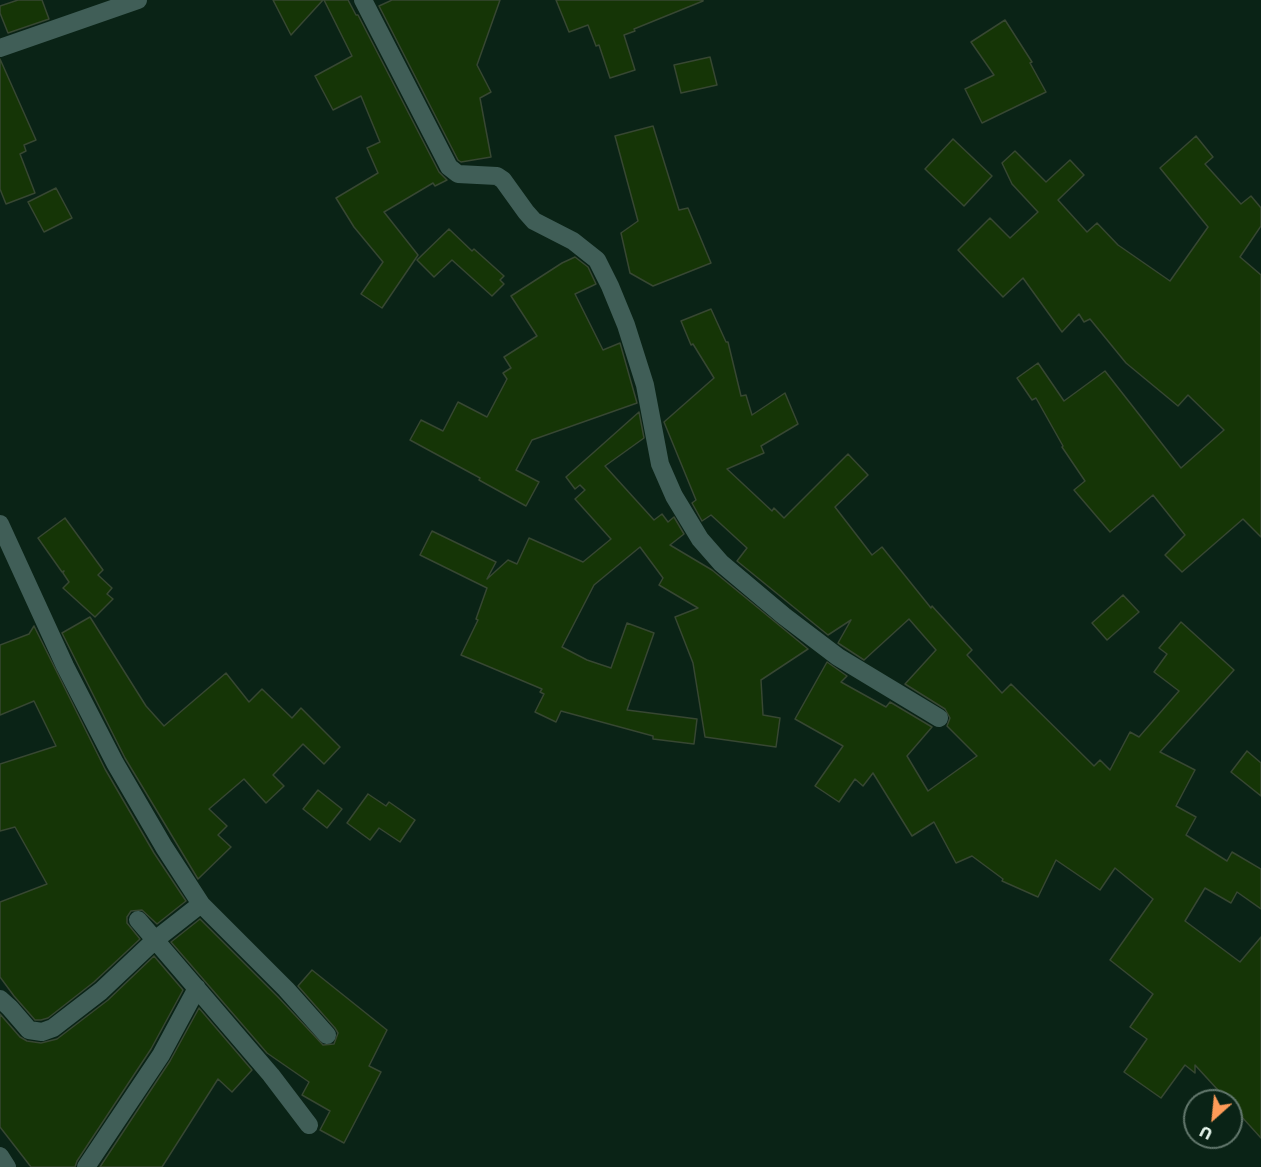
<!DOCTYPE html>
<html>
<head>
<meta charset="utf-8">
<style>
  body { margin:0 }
  #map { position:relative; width:1261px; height:1167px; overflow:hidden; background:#0a2316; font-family:Commissioner,sans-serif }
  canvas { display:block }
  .north { position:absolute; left:1183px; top:1089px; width:60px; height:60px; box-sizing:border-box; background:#0a2316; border:2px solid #63786d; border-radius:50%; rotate:207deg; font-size:16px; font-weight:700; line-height:24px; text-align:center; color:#e9f8ef }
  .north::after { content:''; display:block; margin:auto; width:21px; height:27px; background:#fe9b58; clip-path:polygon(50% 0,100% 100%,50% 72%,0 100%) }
</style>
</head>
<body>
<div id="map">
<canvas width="1261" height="1167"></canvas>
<div class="north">U</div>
</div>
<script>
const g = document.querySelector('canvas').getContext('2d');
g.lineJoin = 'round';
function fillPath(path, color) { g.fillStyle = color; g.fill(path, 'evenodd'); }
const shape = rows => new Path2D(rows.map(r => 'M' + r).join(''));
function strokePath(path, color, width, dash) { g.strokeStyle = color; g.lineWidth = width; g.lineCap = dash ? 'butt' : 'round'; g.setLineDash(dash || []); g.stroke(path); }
const building = shape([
  [18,0,42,0,49,19,8,33,0,13,0,6,18,0],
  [273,0,323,0,291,35,273,0],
  [324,0,348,0,356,15,358,15,439,172,447,180,435,186,433,183,384,212,418,255,382,308,361,294,383,262,354,227,336,198,378,173,367,148,380,142,361,96,333,110,315,76,352,56,324,0],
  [392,0,500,0,477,65,491,92,480,98,491,157,461,162,458,160,379,6,392,0],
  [556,0,703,0,703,1,634,29,635,31,624,35,635,70,610,78,599,45,596,46,588,25,569,32,556,0],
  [1005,20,1032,62,1030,63,1046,92,982,123,965,89,994,75,971,42,1005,20],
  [710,57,717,85,681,93,674,65,710,57],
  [0,59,36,140,24,145,26,151,20,154,35,193,6,204,0,189,0,59],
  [653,126,679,210,688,208,711,263,653,286,630,273,621,233,638,221,615,136,653,126],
  [1196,136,1213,157,1205,164,1241,204,1251,196,1261,208,1261,226,1240,257,1261,275,1261,537,1243,519,1182,572,1165,555,1185,535,1153,495,1110,532,1074,490,1085,481,1062,447,1063,446,1036,398,1032,400,1017,378,1038,363,1064,401,1105,371,1181,468,1224,430,1188,395,1178,406,1126,363,1090,319,1084,322,1079,314,1062,332,1023,278,1003,297,958,250,990,218,1010,238,1038,212,1012,184,1002,163,1015,151,1046,182,1070,160,1084,175,1058,200,1087,232,1097,223,1118,245,1170,281,1208,227,1160,168,1196,136],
  [953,139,992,176,964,206,925,169,953,139],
  [56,188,72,218,44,232,28,202,56,188],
  [449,229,472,251,474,249,504,276,500,280,504,284,492,296,452,260,434,277,417,260,449,229],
  [575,257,588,267,596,284,575,294,603,350,620,343,637,403,532,440,516,470,539,482,526,506,479,480,480,478,410,440,421,420,443,431,458,402,487,417,507,379,503,373,511,368,504,357,537,336,511,296,562,263,575,257],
  [711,309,726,342,728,342,741,396,746,395,752,415,785,393,798,424,761,446,764,453,727,469,772,511,774,508,784,518,848,454,868,475,835,507,872,555,882,547,931,608,932,606,972,650,967,655,1002,693,1011,684,1094,766,1100,760,1110,770,1130,732,1139,737,1179,691,1154,672,1167,654,1159,648,1181,622,1234,670,1160,752,1195,770,1176,806,1196,817,1186,835,1227,861,1232,852,1261,869,1261,909,1237,892,1231,903,1205,888,1185,921,1240,962,1261,937,1261,1138,1231,1105,1231,1101,1228,1101,1195,1065,1195,1073,1185,1065,1161,1098,1124,1072,1147,1039,1130,1027,1153,994,1110,960,1153,899,1115,868,1100,890,1056,860,1038,897,1002,881,1003,879,972,856,956,863,934,822,912,836,873,773,863,786,855,779,839,802,815,786,843,746,795,719,827,662,847,676,841,682,886,707,890,702,932,727,907,756,928,791,977,756,947,726,950,718,945,709,905,684,936,650,909,619,864,660,838,643,851,620,828,635,737,561,747,548,711,515,702,521,692,503,696,500,664,422,714,378,693,344,691,345,681,321,711,309],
  [639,412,644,438,605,466,654,520,662,514,668,522,674,517,684,534,670,545,712,570,808,649,761,680,763,715,780,718,776,747,705,737,693,663,675,617,698,608,659,585,663,578,640,547,594,585,562,647,587,660,611,668,627,623,654,633,627,710,697,719,694,744,653,739,653,736,561,711,556,722,535,712,544,694,540,692,542,689,461,655,478,620,476,619,487,588,420,555,432,531,496,562,487,579,508,560,517,564,529,538,583,562,611,539,575,499,585,490,580,485,575,489,566,477,639,412],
  [65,518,103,570,98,575,112,588,107,594,113,599,95,617,63,588,69,582,63,573,64,571,62,572,38,538,65,518],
  [1123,595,1139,612,1107,640,1092,623,1123,595],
  [90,617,146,706,164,726,226,673,249,702,262,689,292,718,301,708,340,747,324,764,303,744,273,775,284,786,266,803,244,779,209,809,227,826,218,835,231,847,198,879,125,758,62,633,90,617],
  [34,626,105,769,154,853,186,901,157,924,142,910,131,911,127,917,127,923,140,939,94,982,48,1018,41,1020,35,1020,14,996,0,977,0,902,47,884,15,827,0,831,0,764,56,746,34,701,0,715,0,645,29,634,34,626],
  [1247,751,1261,763,1261,796,1231,772,1247,751],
  [318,790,342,809,327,828,303,809,318,790],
  [368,794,386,806,389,802,415,820,400,842,379,828,370,840,347,823,368,794],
  [200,919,278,997,323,1045,334,1044,338,1033,335,1028,298,986,312,970,387,1030,369,1066,381,1072,344,1143,320,1130,330,1111,302,1095,309,1082,267,1053,171,942,200,919],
  [154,956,183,990,151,1049,77,1161,75,1167,31,1167,0,1127,0,1014,20,1037,27,1041,41,1043,57,1039,108,1000,154,956],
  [199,1008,252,1070,232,1092,218,1079,162,1167,100,1167,170,1061,199,1008]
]);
const minor = shape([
  [363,0,449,167,458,174,497,176,503,180,526,212,534,221,573,241,597,260,610,286,626,325,645,385,660,464,674,496,700,539,721,563,784,616,838,657,939,718],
  [0,48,138,0],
  [0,524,65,666,115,763,164,847,201,904,286,989,327,1035],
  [138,920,271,1075,309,1125],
  [0,999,10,1008,29,1030,42,1032,53,1028,101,991,155,940,201,904],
  [0,1156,7,1167],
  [86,1167,161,1055,197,988]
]);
fillPath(building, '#153506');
strokePath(building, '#374732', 1.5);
strokePath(minor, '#405e57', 18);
</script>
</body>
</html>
